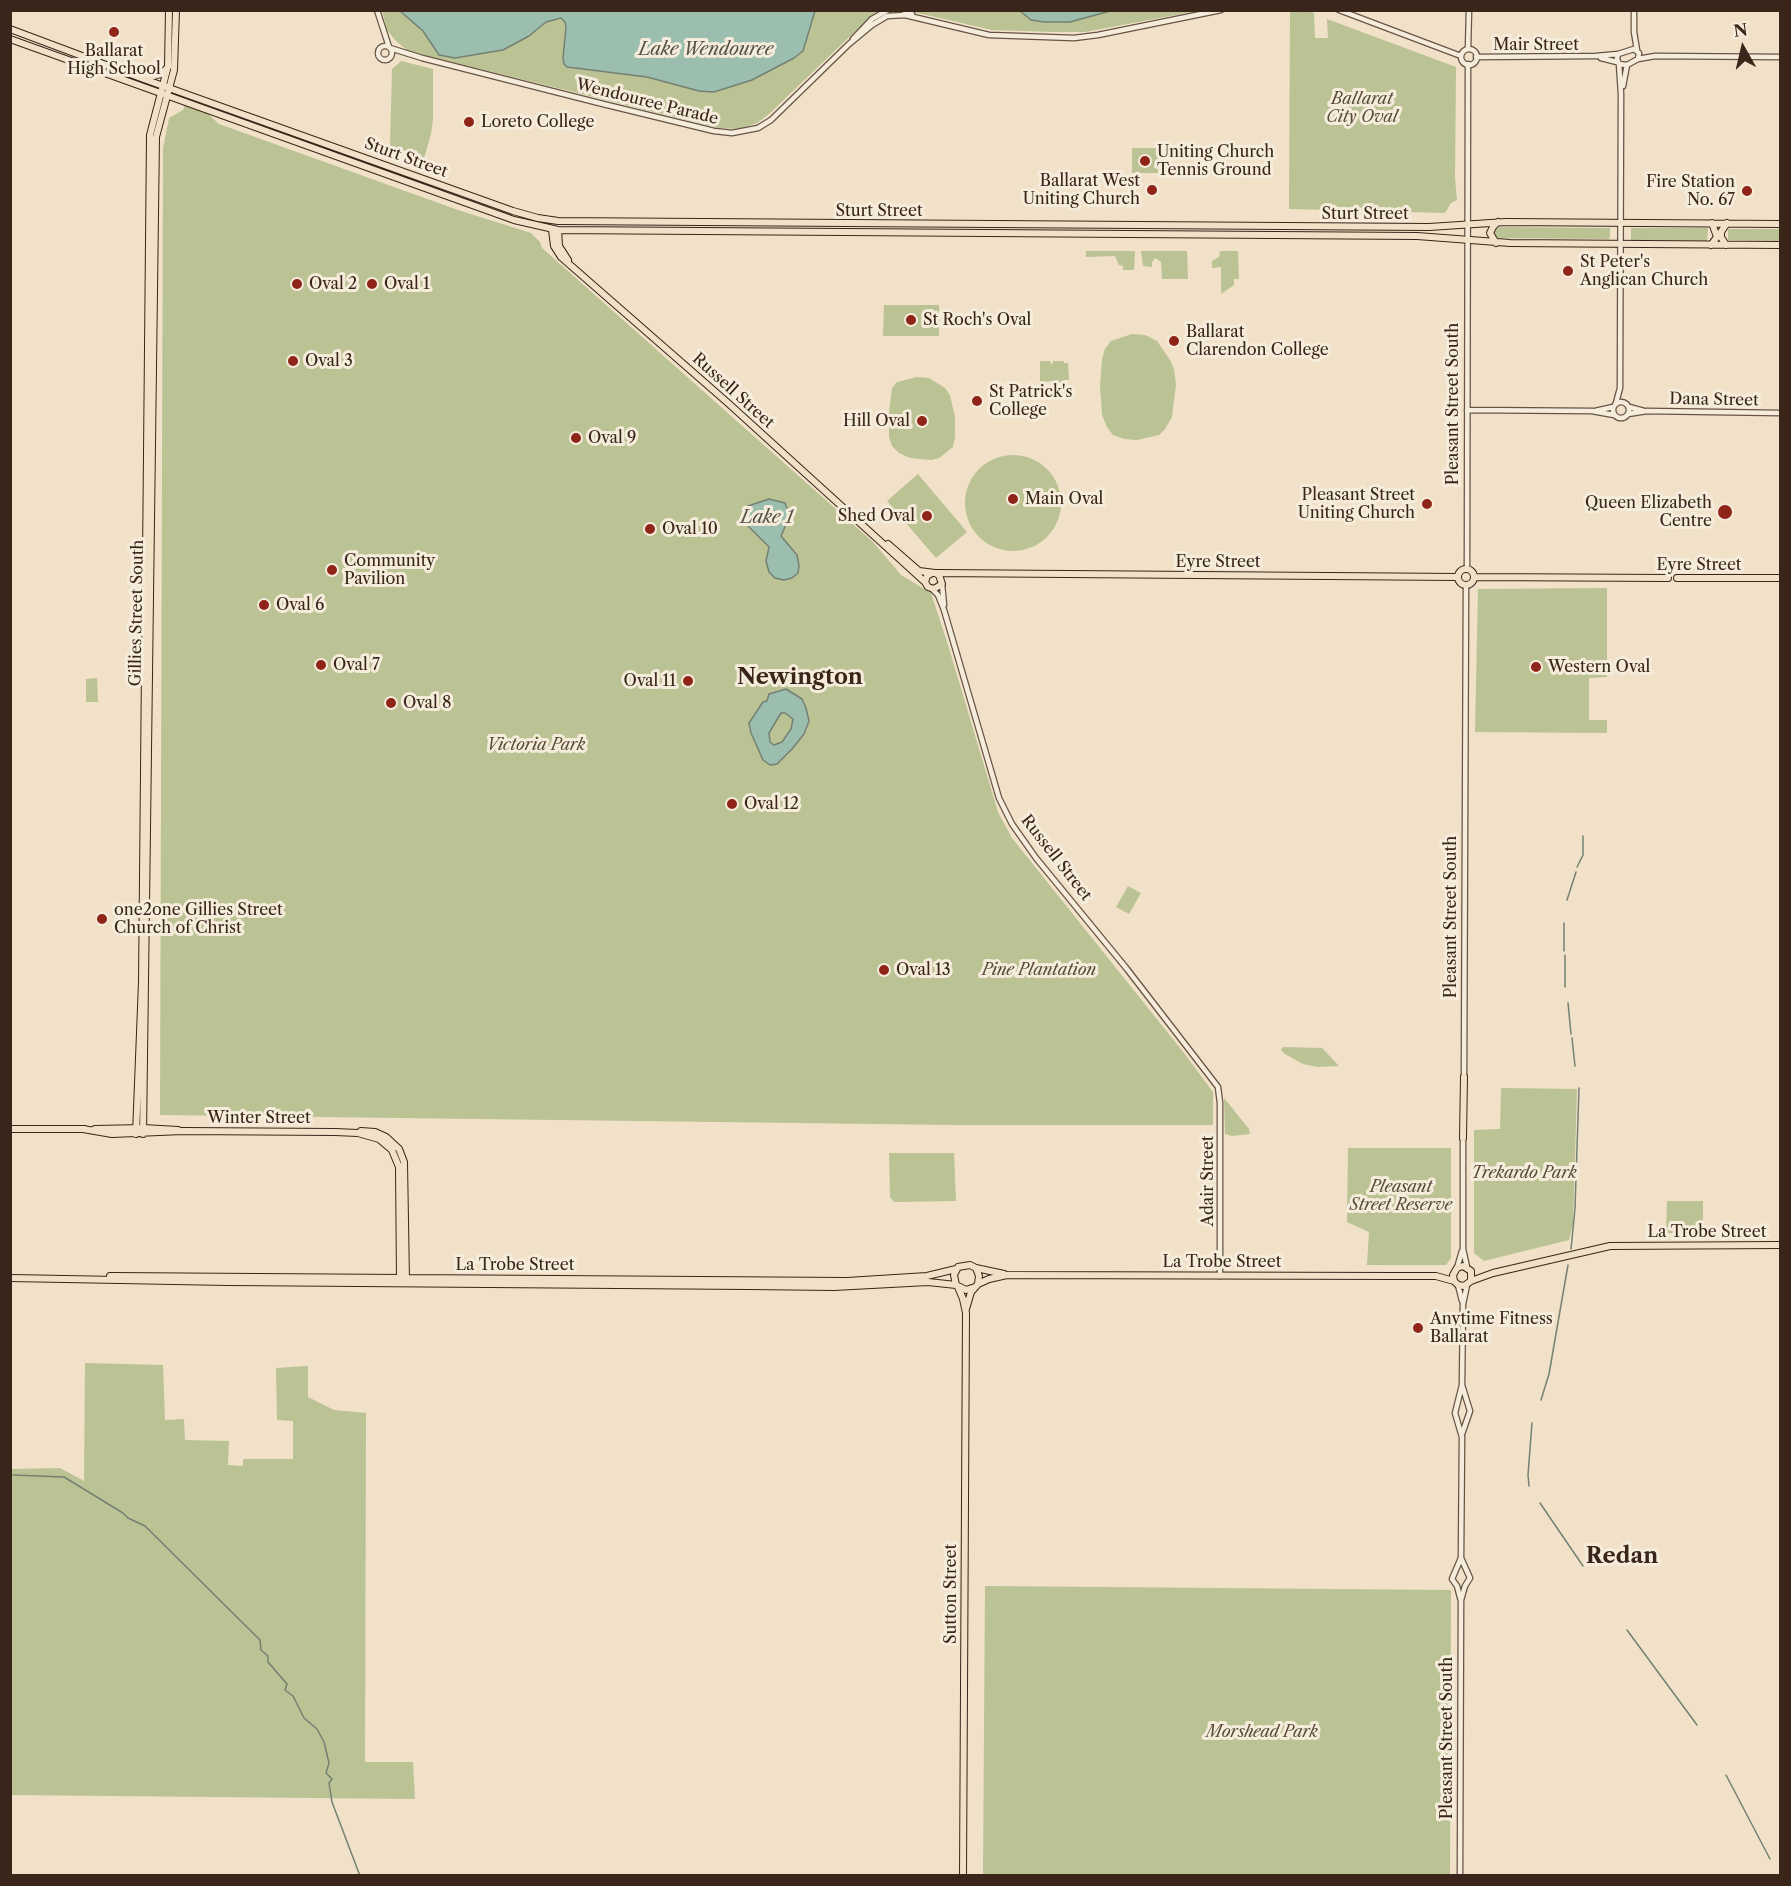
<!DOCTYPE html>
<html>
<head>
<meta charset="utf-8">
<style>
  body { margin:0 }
  #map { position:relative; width:1791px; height:1886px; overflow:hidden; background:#f0e1c8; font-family:"Libre Caslon Text",serif }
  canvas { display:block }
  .frame { position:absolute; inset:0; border:12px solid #392519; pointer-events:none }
  .north { position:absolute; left:1713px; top:18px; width:60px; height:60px; -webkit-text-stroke:4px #f5ecdb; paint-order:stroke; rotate:352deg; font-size:16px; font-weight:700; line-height:24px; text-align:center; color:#392519 }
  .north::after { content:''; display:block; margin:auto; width:21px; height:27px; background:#392519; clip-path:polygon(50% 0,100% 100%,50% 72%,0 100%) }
</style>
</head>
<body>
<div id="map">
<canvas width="1791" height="1886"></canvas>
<div class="frame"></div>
<div class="north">N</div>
</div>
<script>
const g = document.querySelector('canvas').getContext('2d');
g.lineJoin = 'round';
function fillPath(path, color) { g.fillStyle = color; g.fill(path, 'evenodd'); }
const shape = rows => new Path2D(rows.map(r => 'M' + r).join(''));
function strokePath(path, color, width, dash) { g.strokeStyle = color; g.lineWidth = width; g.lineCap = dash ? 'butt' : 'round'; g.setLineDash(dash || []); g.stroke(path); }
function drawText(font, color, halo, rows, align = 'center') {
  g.font = font + ' "Libre Caslon Text",serif'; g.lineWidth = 6; g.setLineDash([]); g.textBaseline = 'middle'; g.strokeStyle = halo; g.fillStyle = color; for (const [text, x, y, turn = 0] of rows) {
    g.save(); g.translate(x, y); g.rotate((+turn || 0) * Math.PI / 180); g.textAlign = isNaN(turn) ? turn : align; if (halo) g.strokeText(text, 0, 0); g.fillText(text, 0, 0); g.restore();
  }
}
const green = shape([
  [382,11,400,11,423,31,439,55,455,58,503,50,546,22,561,18,565,22,566,27,563,58,567,66,647,77,699,91,714,92,794,58,803,51,815,11,882,11,869,18,769,114,757,123,738,129,719,128,408,51,396,41,387,30],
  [909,11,1020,11,1031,20,1044,22,1070,22,1110,11,1197,11,1085,32,1053,32,992,30],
  [1290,11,1306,11,1314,13,1315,38,1328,38,1327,19,1456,67,1455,178,1457,200,1451,203,1445,213,1289,209],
  [401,61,433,69,433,120,431,134,424,158,390,146,392,69],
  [185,105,207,113,219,124,458,210,531,233,540,242,542,248,873,542,901,575,931,593,948,645,998,812,1012,838,1184,1053,1213,1092,1213,1125,956,1125,160,1115,163,148,169,118,183,110],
  [1132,148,1158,148,1158,173,1132,173],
  [1500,227,1610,228,1610,237,1609,239,1499,238,1496,237,1494,231],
  [1631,228,1708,228,1707,241,1631,240],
  [1728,229,1780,229,1780,241,1728,240],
  [1086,251,1135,251,1134,270,1123,270,1123,266,1119,265,1115,256,1086,257],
  [1141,251,1187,251,1188,279,1162,279,1161,262,1155,258,1152,262,1152,267,1143,266],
  [1220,251,1238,251,1239,279,1234,279,1234,285,1221,294,1221,267,1212,268,1212,261,1219,257],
  [884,305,939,305,939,336,883,336],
  [1132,334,1145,335,1157,341,1170,360,1174,369,1176,384,1172,417,1165,429,1159,435,1137,440,1124,439,1113,435,1107,427,1102,415,1100,386,1102,359,1105,349,1111,341],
  [1040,361,1050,361,1051,364,1053,363,1053,361,1064,361,1064,363,1068,363,1069,380,1064,380,1064,382,1053,382,1053,381,1040,382],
  [917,377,929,378,945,388,950,395,955,417,955,437,953,447,939,458,931,460,910,458,899,453,892,446,889,437,889,413,892,388,897,382],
  '965 503a48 48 0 1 1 96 0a48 48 0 1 1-96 0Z',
  [918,474,967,532,936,558,887,501],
  [1607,588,1607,677,1589,678,1589,720,1607,720,1607,733,1475,732,1478,589],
  [97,678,98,702,86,702,86,679],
  [1128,886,1141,893,1129,914,1116,907],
  [1283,1047,1322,1048,1339,1066,1318,1067,1303,1064,1285,1054,1281,1050],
  [1501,1088,1577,1089,1573,1223,1569,1240,1484,1261,1474,1253,1474,1130,1500,1129],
  [1224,1098,1249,1129,1250,1134,1232,1136,1225,1134],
  [1348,1148,1451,1148,1451,1258,1446,1265,1367,1265,1369,1232,1347,1222],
  [889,1153,954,1153,956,1201,894,1202,890,1197],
  [1667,1201,1703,1201,1703,1234,1666,1233],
  [85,1363,163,1365,165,1420,184,1419,185,1440,229,1441,228,1465,243,1466,243,1459,293,1459,293,1421,277,1420,276,1368,308,1366,308,1397,334,1410,366,1413,365,1762,413,1762,415,1799,11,1795,12,1469,60,1468,84,1481],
  [985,1586,1451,1590,1450,1875,983,1875]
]);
const water = shape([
  [400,11,815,11,803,51,794,58,752,80,714,92,699,91,647,77,567,67,564,64,563,58,566,27,565,22,561,18,546,22,529,36,503,50,455,58,439,55,423,31,400,11],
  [1020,11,1110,11,1070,22,1044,22,1031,20,1020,11],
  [769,499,785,503,788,511,788,520,781,536,797,555,799,566,798,573,792,578,784,580,775,578,769,572,766,561,769,547,747,525,744,515,748,506,769,499],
  [786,689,802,699,806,708,809,721,804,734,792,749,777,764,770,765,763,760,751,733,749,723,763,702,767,701,769,694,786,689],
  [781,713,785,713,793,719,791,729,782,742,774,745,770,742,769,733,781,713]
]);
const stream = shape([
  [1577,867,1583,855,1583,836],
  [1567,900,1576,872],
  [1564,923,1564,951],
  [1565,955,1565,987],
  [1568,1003,1571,1034],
  [1572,1038,1575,1066],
  [1571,1249,1575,1208,1579,1088],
  [1541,1400,1549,1374,1568,1265],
  [13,1475,64,1477,123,1513,128,1518,145,1526,260,1640,261,1650,268,1656,268,1662,287,1684,285,1690,293,1696,304,1718,317,1729,324,1742,329,1763,326,1773,332,1779,329,1783,332,1802,360,1876],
  [1529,1486,1528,1475,1532,1423],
  [1540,1503,1583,1566],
  [1627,1630,1697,1725],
  [1726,1775,1770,1859]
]);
const minor = shape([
  [377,10,389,47],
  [902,10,912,14],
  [1339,10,1461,56],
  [1634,10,1634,32,1637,50],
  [853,39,872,19,888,10],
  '378 53a7 7 0 1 1 14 0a7 7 0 1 1-14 0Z',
  [390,48,422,58,603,104,714,131,732,133,758,128,771,120,849,44,872,25,887,16,905,15,989,35,1074,38,1098,35,1221,10],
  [1468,49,1469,10],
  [1634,49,1639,53,1638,59,1627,65,1619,64,1617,59,1618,54,1634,49],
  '1461 57a8 8 0 1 1 16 0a8 8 0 1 1-16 0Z',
  [1476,57,1596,56,1618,54],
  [1601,58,1617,62],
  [1638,59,1655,56,1780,57],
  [1623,86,1627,65],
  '1613 410a8 8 0 1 1 16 0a8 8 0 1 1-16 0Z',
  [1616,403,1620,388,1621,94,1619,64],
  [1629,407,1644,411],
  [1467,410,1592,411,1614,415],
  [1595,411,1613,407],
  [1628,414,1647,411,1780,413],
  [1467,569,1468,64],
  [942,584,944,605],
  [932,589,938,595,944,610,999,798,1012,824,1036,858,1127,969,1218,1087,1220,1103,1220,1276],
  [1464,1077,1466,585],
  [1463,1138,1463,1249,1467,1267],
  [1457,1268,1462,1251],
  [1458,1285,1462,1301],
  [1462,1434,1470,1411,1462,1385,1463,1304,1467,1285],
  [1461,1600,1465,1586,1470,1578,1461,1558,1462,1437,1455,1413,1462,1385],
  [1460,1876,1461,1601,1457,1586,1452,1579,1461,1558]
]);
const major = shape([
  [10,29,141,78,513,211,538,218,558,221,1429,227,1506,222,1780,224],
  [10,39,514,220,558,230,1417,236,1510,243,1780,245],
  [146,78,161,74,168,67],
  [552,230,554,246,561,257,728,403,925,582],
  [558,230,559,246,568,260],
  [1496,243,1490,233,1493,227,1498,222],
  [1711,245,1717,237,1712,223],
  [1726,245,1721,237,1721,232,1727,223],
  [888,544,919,571,935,573,939,575,942,584,934,589,928,587,925,582,927,576,932,573],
  '1458 577a8 8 0 1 1 16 0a8 8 0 1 1-16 0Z',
  [937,573,1458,577],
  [1474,577,1668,578],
  [1677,578,1780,578],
  [10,1129,85,1129],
  [83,1129,112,1134,183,1131,335,1132,358,1133,379,1139,392,1150,399,1167,400,1281],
  [95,1129,143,1128,178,1130],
  [361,1131,375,1132,386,1137,399,1149,404,1162,406,1280],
  [136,1134,142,982,150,135,168,66,169,10],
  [143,1134,156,137,174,70,176,10],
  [1463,1138,1464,1077],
  [976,1268,1004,1274],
  [110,1276,847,1281,927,1276,956,1269],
  [10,1278,229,1282,749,1286,834,1287,928,1282,956,1285],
  [1471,1281,1493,1273,1610,1246,1780,1245],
  [978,1284,989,1279,1007,1275,1394,1276,1436,1276,1454,1281,1458,1285,1464,1286,1471,1281,1471,1271,1463,1266,1457,1268,1453,1275,1454,1281],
  [958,1287,963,1299,966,1313,963,1876],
  [966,1309,971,1292,978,1284,979,1276,976,1268,970,1265,958,1267,954,1275,956,1285,966,1290,975,1287]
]);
const markers = [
  [114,32,6,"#8f2418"],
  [469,122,6,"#8f2418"],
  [1145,161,6,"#8f2418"],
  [1152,190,6,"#8f2418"],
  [1747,191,6,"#8f2418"],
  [1568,271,6,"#8f2418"],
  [297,284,6,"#8f2418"],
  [372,284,6,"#8f2418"],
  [911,320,6,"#8f2418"],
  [1174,341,6,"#8f2418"],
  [293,361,6,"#8f2418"],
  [977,401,6,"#8f2418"],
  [922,421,6,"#8f2418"],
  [576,438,6,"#8f2418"],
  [1013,499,6,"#8f2418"],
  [1427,504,6,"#8f2418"],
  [1725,512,8,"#8f2418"],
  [927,516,6,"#8f2418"],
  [650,529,6,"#8f2418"],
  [332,570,6,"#8f2418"],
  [264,605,6,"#8f2418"],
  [321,665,6,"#8f2418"],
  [1536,667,6,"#8f2418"],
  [688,681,6,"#8f2418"],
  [391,703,6,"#8f2418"],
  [732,804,6,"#8f2418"],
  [102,919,6,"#8f2418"],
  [884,970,6,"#8f2418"],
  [1418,1328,6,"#8f2418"]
];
const streetNames = [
  ["Mair Street",1536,45],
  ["Wendouree Parade",647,102,14],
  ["Sturt Street",406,158,20],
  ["Sturt Street",879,211],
  ["Sturt Street",1365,214],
  ["Russell Street",733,391,42],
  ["Dana Street",1714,400,1],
  ["Pleasant Street South",1453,404,-90],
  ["Eyre Street",1218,562],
  ["Eyre Street",1699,565],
  ["Gillies Street South",137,613,-89],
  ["Russell Street",1056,858,52],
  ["Pleasant Street South",1451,917,-90],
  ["Winter Street",259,1118],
  ["Adair Street",1208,1181,-90],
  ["La Trobe Street",1707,1232],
  ["La Trobe Street",1222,1262],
  ["La Trobe Street",515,1265],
  ["Sutton Street",951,1594,-90],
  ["Pleasant Street South",1447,1738,-90]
];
const poiNames = [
  ["Ballarat",114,51,"center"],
  ["High School",114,69,"center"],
  ["Loreto College",481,122],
  ["Uniting Church",1157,152],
  ["Tennis Ground",1157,170],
  ["Ballarat West",1140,181,"right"],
  ["Uniting Church",1140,199,"right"],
  ["Fire Station",1735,182,"right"],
  ["No. 67",1735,200,"right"],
  ["St Peter's",1580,262],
  ["Anglican Church",1580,280],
  ["Oval 2",309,284],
  ["Oval 1",384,284],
  ["St Roch's Oval",923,320],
  ["Ballarat",1186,332],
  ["Clarendon College",1186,350],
  ["Oval 3",305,361],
  ["St Patrick's",989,392],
  ["College",989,410],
  ["Hill Oval",910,421,"right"],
  ["Oval 9",588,438],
  ["Pleasant Street",1415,495,"right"],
  ["Uniting Church",1415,513,"right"],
  ["Main Oval",1025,499],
  ["Queen Elizabeth",1712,503,"right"],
  ["Centre",1712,521,"right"],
  ["Shed Oval",915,516,"right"],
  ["Oval 10",662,529],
  ["Community",344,561],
  ["Pavilion",344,579],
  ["Oval 6",276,605],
  ["Oval 7",333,665],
  ["Western Oval",1548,667],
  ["Oval 11",676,681,"right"],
  ["Oval 8",403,703],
  ["Oval 12",744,804],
  ["one2one Gillies Street",114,910],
  ["Church of Christ",114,928],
  ["Oval 13",896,970],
  ["Anytime Fitness",1430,1319],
  ["Ballarat",1430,1337]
];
const parkNames = [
  ["Ballarat",1362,99],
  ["City Oval",1362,117],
  ["Victoria Park",536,745],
  ["Pine Plantation",1039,970],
  ["Trekardo Park",1524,1173],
  ["Pleasant",1401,1187],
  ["Street Reserve",1401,1205],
  ["Morshead Park",1262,1732]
];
const waterNames = [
  ["Lake Wendouree",706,50],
  ["Lake 1",767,518]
];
const districtNames = [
  ["Newington",800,678],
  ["Redan",1622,1557]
];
fillPath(green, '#bbc294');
fillPath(water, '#9bbeaf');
strokePath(water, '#748173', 1.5);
strokePath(stream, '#748173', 1.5);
strokePath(minor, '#675445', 7);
strokePath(major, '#392519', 8);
strokePath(minor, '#f5ecdb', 4.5);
strokePath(major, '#f0e1c8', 6);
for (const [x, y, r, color] of markers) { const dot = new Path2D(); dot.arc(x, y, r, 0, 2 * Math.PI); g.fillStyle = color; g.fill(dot); strokePath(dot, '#f5ecdb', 2); }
drawText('16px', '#392519', '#f5ecdb', streetNames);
drawText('16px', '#392519', '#f5ecdb', poiNames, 'left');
drawText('italic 16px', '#5a4c38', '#f5ecdb', parkNames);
drawText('italic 18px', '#565346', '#f5ecdb', waterNames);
drawText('bold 22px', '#392519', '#f5ecdb', districtNames);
</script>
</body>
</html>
